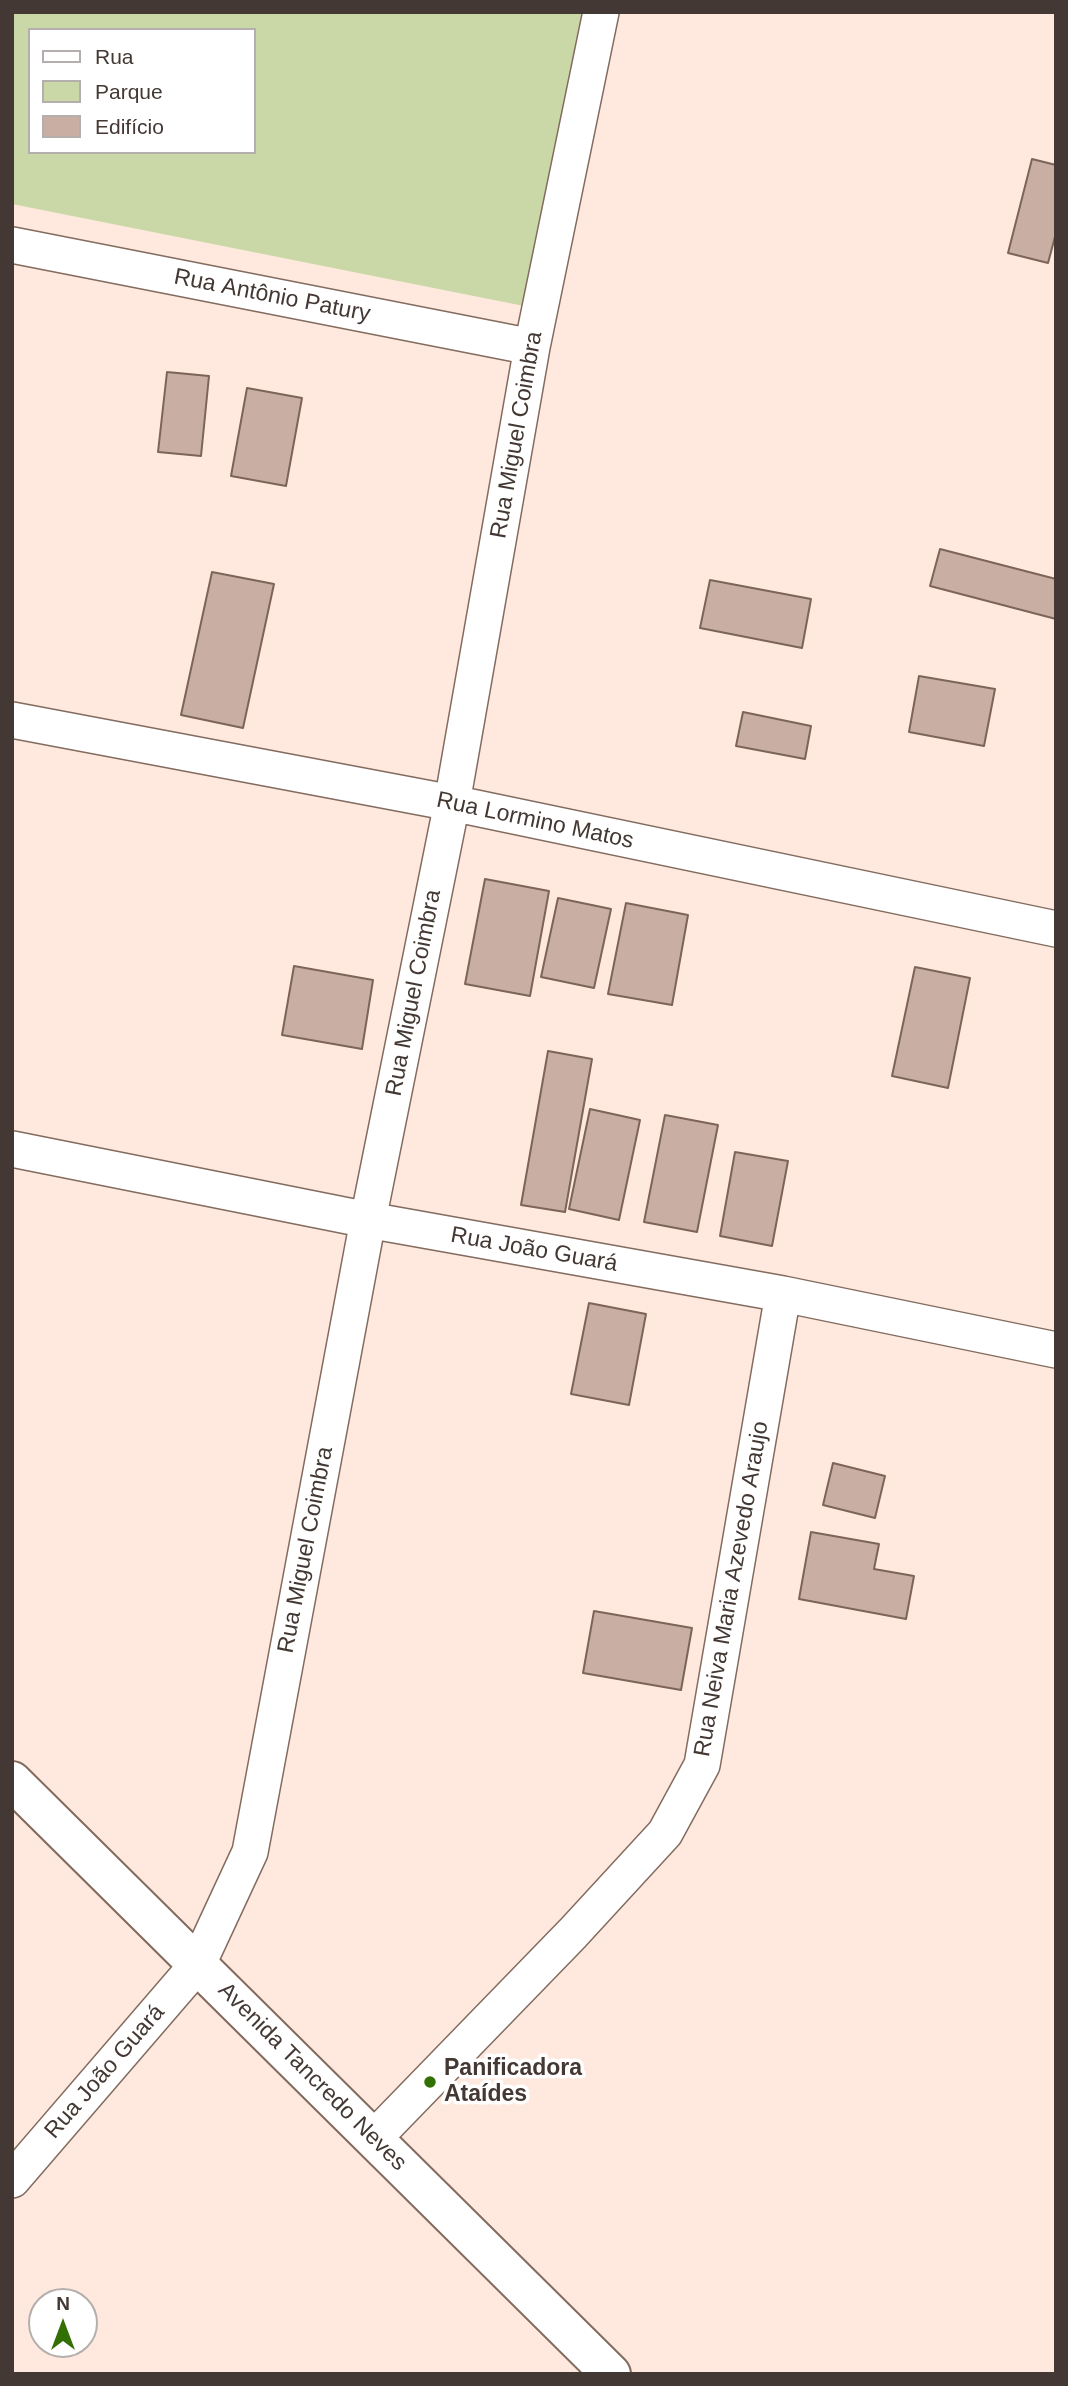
<!DOCTYPE html>
<html>
<head>
<meta charset="utf-8">
<style>
  body { margin:0 }
  #map { position:relative; width:1068px; height:2386px; overflow:hidden; background:#ffe9de; font-family:Arial,sans-serif }
  canvas { display:block }
  .frame { position:absolute; inset:0; border:14px solid #433833; pointer-events:none }
  .legend { position:absolute; left:28px; top:28px; width:228px; height:126px; box-sizing:border-box; background:#fff; border:2px solid #b4afad; margin:0; padding:9px 12px; list-style:none; font-size:21px; color:#433833 }
  .legend li { display:flex; align-items:center; gap:14px; height:35px }
  .legend b { width:35px; border:2px solid #b4afad }
  .north { position:absolute; left:28px; top:2288px; width:70px; height:70px; box-sizing:border-box; background:#fff; border:2px solid #b4afad; border-radius:50%; rotate:0deg; font-size:19px; font-weight:700; line-height:28px; text-align:center; color:#433833 }
  .north::after { content:''; display:block; margin:auto; width:24px; height:32px; background:#337004; clip-path:polygon(50% 0,100% 100%,50% 72%,0 100%) }
</style>
</head>
<body>
<div id="map">
<canvas width="1068" height="2386"></canvas>
<div class="frame"></div>
<ul class="legend">
<li><b style="height:9px;background:#fff"></b>Rua</li>
<li><b style="height:19px;background:#cad8a7"></b>Parque</li>
<li><b style="height:19px;background:#c9afa3"></b>Edifício</li>
</ul>
<div class="north">N</div>
</div>
<script>
const g = document.querySelector('canvas').getContext('2d');
g.lineJoin = 'round';
function fillPath(path, color) { g.fillStyle = color; g.fill(path, 'evenodd'); }
const shape = rows => new Path2D(rows.map(r => 'M' + r).join(''));
function strokePath(path, color, width, dash) { g.strokeStyle = color; g.lineWidth = width; g.lineCap = dash ? 'butt' : 'round'; g.setLineDash(dash || []); g.stroke(path); }
function drawText(font, color, halo, rows, align = 'center') {
  g.font = font + ' Arial,sans-serif'; g.lineWidth = 7; g.setLineDash([]); g.textBaseline = 'middle'; g.strokeStyle = halo; g.fillStyle = color; for (const [text, x, y, turn = 0] of rows) {
    g.save(); g.translate(x, y); g.rotate((+turn || 0) * Math.PI / 180); g.textAlign = isNaN(turn) ? turn : align; if (halo) g.strokeText(text, 0, 0); g.fillText(text, 0, 0); g.restore();
  }
}
const green = shape([
  [12,12,586,12,524,306,12,204],
  [30,30,254,30,254,152,30,152]
]);
const building = shape([
  [1032,159,1056,165,1056,233,1048,263,1008,253,1032,159],
  [167,372,209,376,201,456,158,452,167,372],
  [247,388,302,398,286,486,231,476,247,388],
  [940,549,1056,579,1056,619,930,586,940,549],
  [212,572,274,584,243,728,181,715,212,572],
  [710,580,811,599,802,648,700,628,710,580],
  [919,676,995,689,984,746,909,732,919,676],
  [743,712,811,726,805,759,736,746,743,712],
  [485,879,549,891,530,996,465,984,485,879],
  [558,898,611,909,594,988,541,977,558,898],
  [626,903,688,915,672,1005,608,994,626,903],
  [294,966,373,980,362,1049,282,1035,294,966],
  [915,967,970,978,948,1088,892,1076,915,967],
  [548,1051,592,1059,565,1212,521,1205,548,1051],
  [590,1109,640,1120,619,1220,569,1209,590,1109],
  [665,1115,718,1125,697,1232,644,1222,665,1115],
  [735,1152,788,1161,772,1246,720,1236,735,1152],
  [589,1303,646,1314,629,1405,571,1394,589,1303],
  [833,1463,885,1476,875,1518,823,1505,833,1463],
  [811,1532,879,1544,874,1569,914,1576,906,1619,799,1599,811,1532],
  [594,1611,692,1628,681,1690,583,1673,594,1611]
]);
const minor = shape([
  [12,245,532,347],
  [12,720,452,803,1056,929],
  [12,1149,368,1220,783,1294,1056,1350],
  [374,2138,573,1933,665,1833,702,1765,783,1294],
  [12,2180,198,1964,250,1852,368,1220,452,803,532,347,601,12]
]);
const primary = shape([
  [12,1781,611,2374]
]);
const markers = [
  [430,2082,7,"#337004"]
];
const streetNames = [
  ["Rua Antônio Patury",272,296,11],
  ["Rua Miguel Coimbra",517,435,-80],
  ["Rua Lormino Matos",535,821,12],
  ["Rua Miguel Coimbra",414,993,-79],
  ["Rua João Guará",534,1250,10],
  ["Rua Miguel Coimbra",306,1550,-79],
  ["Rua Neiva Maria Azevedo Araujo",732,1589,-80],
  ["Rua João Guará",105,2072,-49],
  ["Avenida Tancredo Neves",312,2077,45]
];
const poiNames = [
  ["Panificadora",444,2069],
  ["Ataídes",444,2095]
];
fillPath(green, '#cad8a7');
fillPath(building, '#c9afa3');
strokePath(building, '#7c6459', 2);
strokePath(minor, '#836b5f', 38);
strokePath(primary, '#836b5f', 42);
strokePath(minor, '#fff', 35);
strokePath(primary, '#fff', 38);
for (const [x, y, r, color] of markers) { const dot = new Path2D(); dot.arc(x, y, r, 0, 2 * Math.PI); g.fillStyle = color; g.fill(dot); strokePath(dot, '#fff', 2.5); }
drawText('23px', '#433833', '#fff', streetNames);
drawText('bold 23px', '#433833', '#fff', poiNames, 'left');
</script>
</body>
</html>
